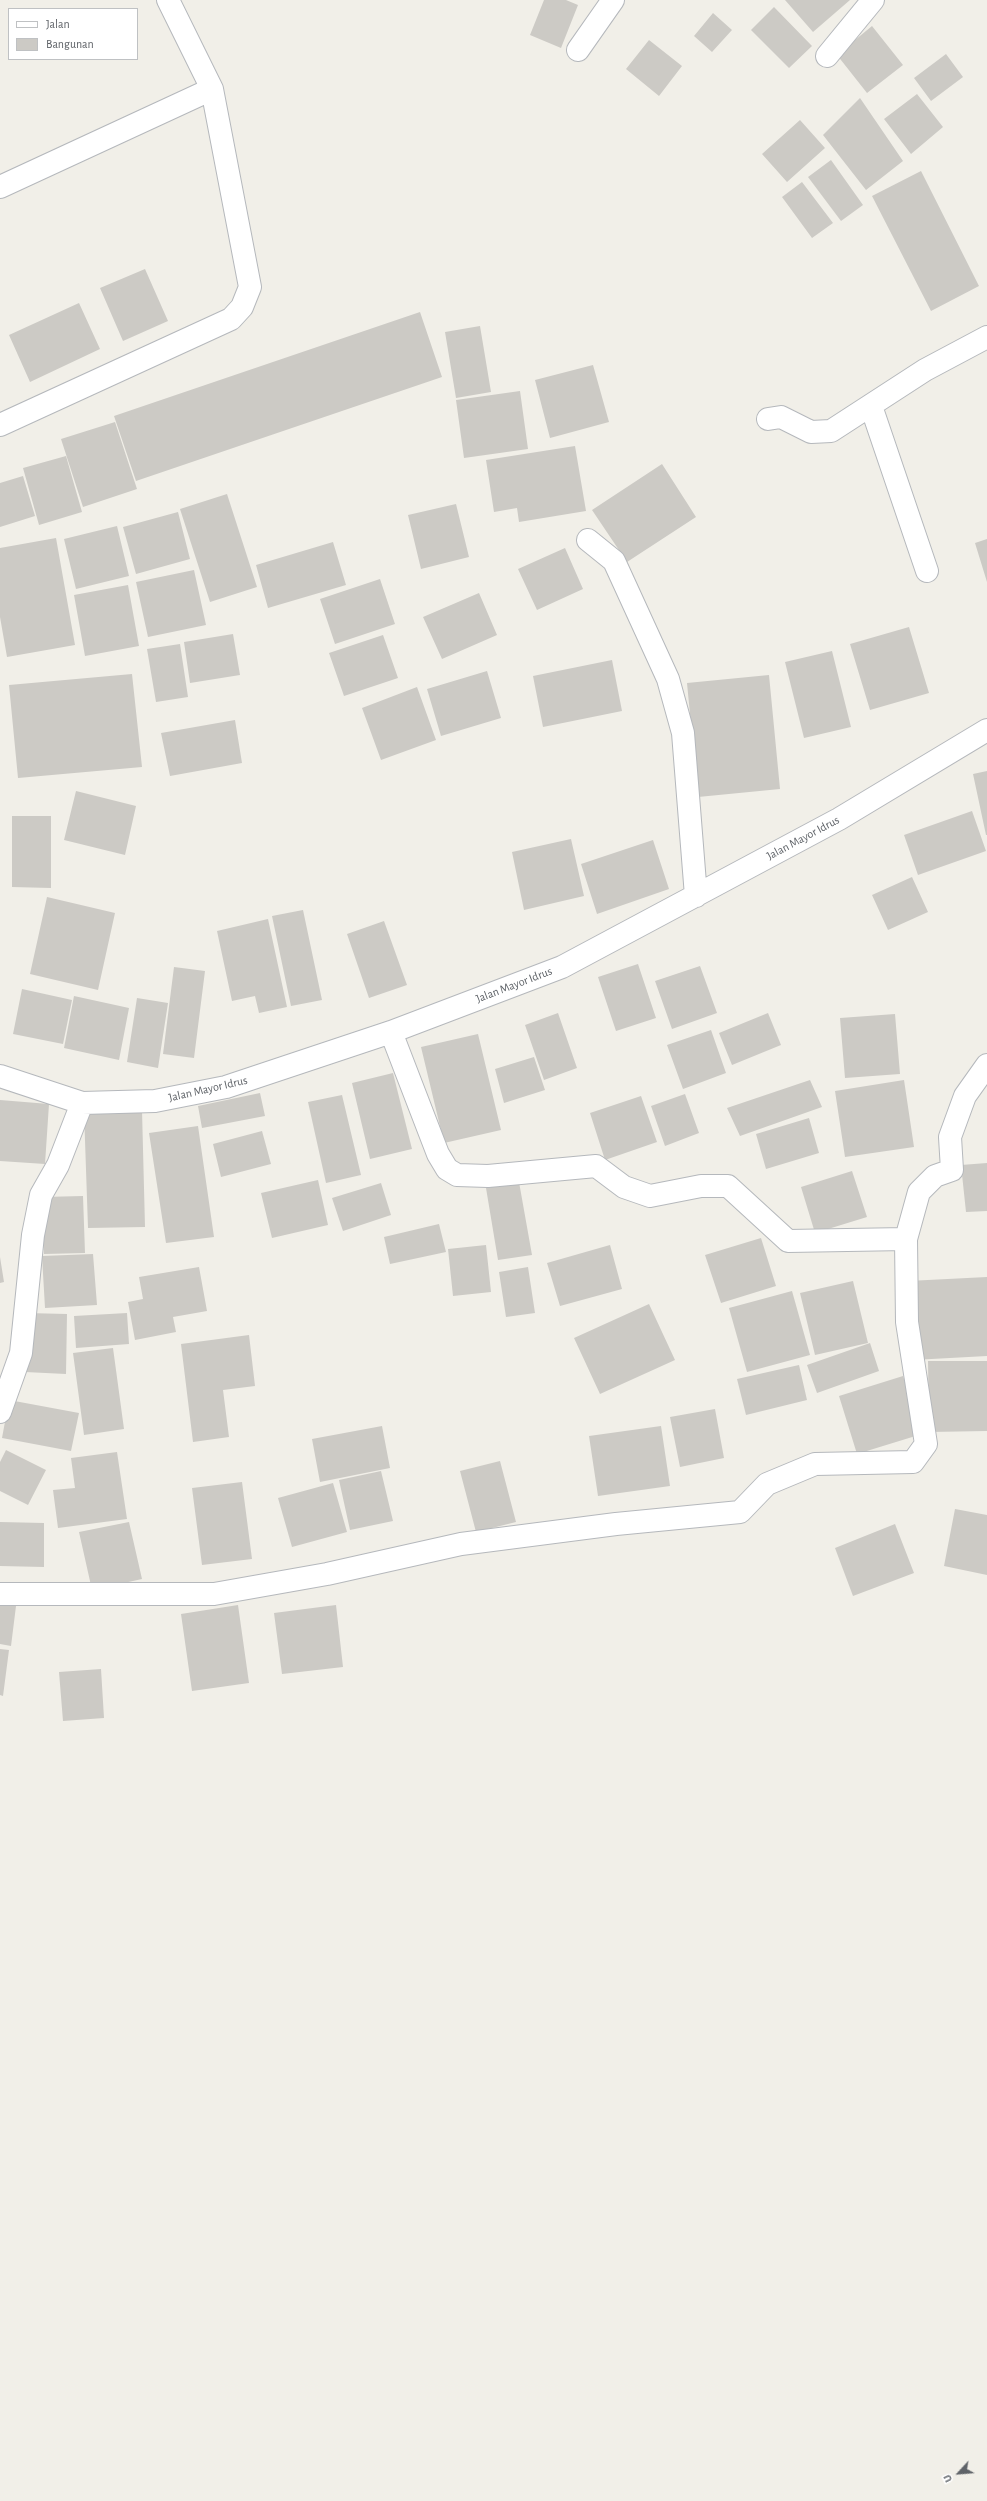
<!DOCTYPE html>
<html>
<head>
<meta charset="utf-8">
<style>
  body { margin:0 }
  #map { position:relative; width:987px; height:2501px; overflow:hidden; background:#f1efe8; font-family:"Alegreya Sans",sans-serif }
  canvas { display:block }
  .legend { position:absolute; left:8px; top:8px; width:130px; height:52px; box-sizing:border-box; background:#fff; border:1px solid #bfc1c3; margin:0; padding:5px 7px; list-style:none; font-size:12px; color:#5f6368 }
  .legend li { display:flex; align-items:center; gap:8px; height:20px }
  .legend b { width:20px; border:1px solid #bfc1c3 }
  .north { position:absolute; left:939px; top:2453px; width:40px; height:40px; -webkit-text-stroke:3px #fff; paint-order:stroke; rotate:244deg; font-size:11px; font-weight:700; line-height:16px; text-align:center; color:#5f6368 }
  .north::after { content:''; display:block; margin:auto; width:14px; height:18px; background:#5f6368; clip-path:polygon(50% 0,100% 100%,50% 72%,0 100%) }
</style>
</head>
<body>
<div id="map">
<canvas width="987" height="2501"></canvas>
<ul class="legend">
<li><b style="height:5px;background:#fff"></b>Jalan</li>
<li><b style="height:11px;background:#cccac5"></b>Bangunan</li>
</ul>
<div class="north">U</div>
</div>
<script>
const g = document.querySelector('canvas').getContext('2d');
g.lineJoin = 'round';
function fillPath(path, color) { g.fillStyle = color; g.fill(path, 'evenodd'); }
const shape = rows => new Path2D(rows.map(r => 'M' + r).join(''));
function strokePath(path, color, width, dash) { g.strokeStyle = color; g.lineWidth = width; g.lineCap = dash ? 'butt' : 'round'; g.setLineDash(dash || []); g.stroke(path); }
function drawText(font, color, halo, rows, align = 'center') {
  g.font = font + ' "Alegreya Sans",sans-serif'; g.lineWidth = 3.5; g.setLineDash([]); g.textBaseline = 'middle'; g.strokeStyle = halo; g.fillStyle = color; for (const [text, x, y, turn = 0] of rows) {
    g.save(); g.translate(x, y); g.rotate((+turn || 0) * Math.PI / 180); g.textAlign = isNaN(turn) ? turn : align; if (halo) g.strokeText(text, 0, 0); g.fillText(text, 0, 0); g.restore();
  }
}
const building = shape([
  [544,0,566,0,578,5,561,48,530,35],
  [785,0,850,0,813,32],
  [774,7,812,46,789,68,751,30],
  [713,13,732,30,712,52,694,36],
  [872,26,903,65,867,93,837,55],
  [649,40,682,66,659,96,626,69],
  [946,54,963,77,931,101,914,78],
  [917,94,943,127,911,154,884,119],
  [860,98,903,161,866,190,823,135],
  [800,120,825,148,787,182,762,154],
  [831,160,863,205,841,221,808,177],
  [921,171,979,286,931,311,872,196],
  [802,182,833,223,812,238,782,197],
  [145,269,168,321,123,341,100,288],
  [79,303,100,349,30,382,9,335],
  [420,312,442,377,136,481,114,416],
  [480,326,491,392,456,398,445,332],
  [593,365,609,422,550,438,535,380],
  [520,391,528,449,464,458,456,400],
  [115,422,137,489,83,507,61,439],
  [575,446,586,511,519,522,517,508,494,512,486,460],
  [66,456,82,512,39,525,23,468],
  [662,464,696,517,627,562,592,510],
  [23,476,35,516,0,527,0,483],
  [227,494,257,587,210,602,180,509],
  [456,504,469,557,421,569,408,515],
  [178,512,190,559,136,574,123,527],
  [117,526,129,576,76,589,64,539],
  [56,538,75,645,7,657,0,617,0,548],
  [987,539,987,582,975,543],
  [333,542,346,585,268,608,256,565],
  [565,548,583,589,537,610,518,569],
  [194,570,206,625,148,637,136,582],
  [380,579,395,624,335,644,320,599],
  [128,585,139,646,85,656,74,595],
  [479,593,497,635,442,659,423,617],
  [909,627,929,693,870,710,850,644],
  [233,634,240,675,190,683,184,642],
  [383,635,398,678,344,696,329,653],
  [180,644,188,697,156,702,147,649],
  [832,651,851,727,804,738,785,662],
  [612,660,622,711,543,727,533,676],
  [487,671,501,718,441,736,427,689],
  [132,674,142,767,18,778,9,685],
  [769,675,780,789,698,797,687,683],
  [417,687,436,740,381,760,362,708],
  [235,720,242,763,170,776,161,733],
  [987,771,987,835,986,835,973,774],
  [76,791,136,806,125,855,64,840],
  [972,811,986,851,918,875,904,835],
  [12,816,51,816,51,888,12,887],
  [571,839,584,896,524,910,512,852],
  [653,840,669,889,597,914,581,864],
  [912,877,928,912,888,930,872,895],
  [47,897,115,913,98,990,30,974],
  [303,910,322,1000,291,1006,272,916],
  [268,919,287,1007,259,1013,255,996,232,1001,217,931],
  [384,921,407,985,369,998,347,934],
  [638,964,656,1018,616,1031,598,977],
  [700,966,717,1013,672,1029,655,981],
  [174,967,205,971,194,1058,163,1054],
  [22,989,72,1000,63,1044,13,1034],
  [74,996,129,1008,119,1060,64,1048],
  [137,998,168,1003,158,1068,127,1062],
  [558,1013,577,1068,544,1080,525,1025],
  [768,1013,781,1045,732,1065,719,1033],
  [895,1014,900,1074,845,1078,840,1018],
  [711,1030,726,1073,683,1089,667,1045],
  [478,1034,501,1130,444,1143,421,1047],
  [534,1057,545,1090,504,1103,495,1069],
  [393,1073,412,1149,370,1159,352,1083],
  [810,1080,822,1107,740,1136,727,1108],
  [904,1080,914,1147,845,1157,835,1091],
  [260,1093,265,1116,202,1128,198,1106],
  [685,1094,699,1133,665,1146,651,1106],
  [342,1095,361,1175,326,1183,308,1102],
  [641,1096,657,1142,605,1160,590,1113],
  [0,1100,49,1104,45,1164,0,1161],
  [142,1110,145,1227,88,1228,84,1111],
  [809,1118,819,1153,766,1169,756,1134],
  [198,1126,214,1237,166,1243,149,1133],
  [262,1131,271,1164,221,1177,213,1144],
  [987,1163,987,1211,966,1212,961,1165],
  [852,1171,867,1217,815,1233,801,1187],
  [318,1180,328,1225,272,1238,261,1193],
  [519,1182,532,1255,498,1260,486,1188],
  [381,1183,391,1215,343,1231,332,1198],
  [83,1196,85,1253,44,1254,43,1197],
  [439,1224,446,1252,390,1264,384,1237],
  [761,1238,776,1286,721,1303,705,1255],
  [486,1245,491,1292,453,1296,448,1249],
  [610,1245,622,1289,560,1306,547,1263],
  [93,1254,97,1305,45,1308,42,1256],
  [0,1257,4,1282,0,1283],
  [199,1267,207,1311,173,1317,176,1332,135,1340,128,1302,143,1299,139,1277],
  [528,1267,535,1313,506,1317,499,1272],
  [987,1277,987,1356,913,1360,908,1281],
  [853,1281,868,1343,815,1355,800,1293],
  [792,1291,810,1355,747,1372,729,1308],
  [649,1304,675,1360,600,1394,574,1338],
  [26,1313,67,1314,66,1374,25,1372],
  [127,1313,129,1344,76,1348,74,1316],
  [249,1335,255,1386,223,1390,229,1437,193,1442,181,1344],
  [870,1343,879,1371,817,1393,807,1365],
  [113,1348,124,1429,84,1435,73,1353],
  [928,1361,987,1361,987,1431,929,1432],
  [799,1365,807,1400,746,1415,737,1379],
  [903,1376,922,1434,857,1454,839,1396],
  [9,1400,79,1413,71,1451,2,1438],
  [715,1409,724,1458,680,1467,670,1417],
  [382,1426,390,1468,320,1482,312,1439],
  [661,1426,670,1486,598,1496,589,1436],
  [6,1450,46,1470,28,1505,0,1491,0,1462],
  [117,1452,127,1519,58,1528,53,1490,75,1488,71,1458],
  [500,1461,516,1522,476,1532,460,1471],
  [381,1471,393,1521,350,1530,339,1480],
  [242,1482,252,1559,202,1565,192,1488],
  [333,1483,347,1532,292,1547,278,1498],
  [955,1509,987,1515,987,1575,944,1566],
  [0,1522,44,1523,44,1567,0,1566],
  [129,1522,142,1579,92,1590,79,1532],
  [895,1524,914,1573,853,1596,835,1548],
  [0,1604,16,1606,11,1646,0,1644],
  [238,1605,249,1683,192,1691,181,1614],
  [336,1605,343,1667,282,1674,274,1613],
  [0,1649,9,1650,3,1696,0,1695],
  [101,1669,104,1718,63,1721,59,1672]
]);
const minor = shape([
  [578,50,613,0],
  [827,56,873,0],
  [0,187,212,89],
  [871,406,927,571],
  [768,419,781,417,811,432,831,431,925,370,987,337],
  [0,425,231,319,242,307,250,287,212,89,168,0],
  [588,540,614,561,668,679,683,733,696,896],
  [391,1032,438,1154,447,1169,457,1175,488,1176,596,1166,624,1187,650,1196,701,1186,728,1186,788,1241,906,1239],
  [0,1076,82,1103,155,1101,226,1087,391,1032,562,967,839,819,987,730],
  [0,1412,21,1353,33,1235,41,1195,58,1165,82,1103],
  [0,1594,214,1594,327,1574,461,1544,616,1524,740,1512,767,1484,815,1464,913,1462,926,1444,907,1322,906,1239,919,1192,935,1176,952,1170,950,1137,965,1096,987,1065]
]);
const streetNames = [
  ["Jalan Mayor Idrus",803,838,-28],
  ["Jalan Mayor Idrus",514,985,-21],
  ["Jalan Mayor Idrus",208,1089,-13]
];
fillPath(building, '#cccac5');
strokePath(minor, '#b5b8bc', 24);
strokePath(minor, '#fff', 22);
drawText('12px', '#5f6368', '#fff', streetNames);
</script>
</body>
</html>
